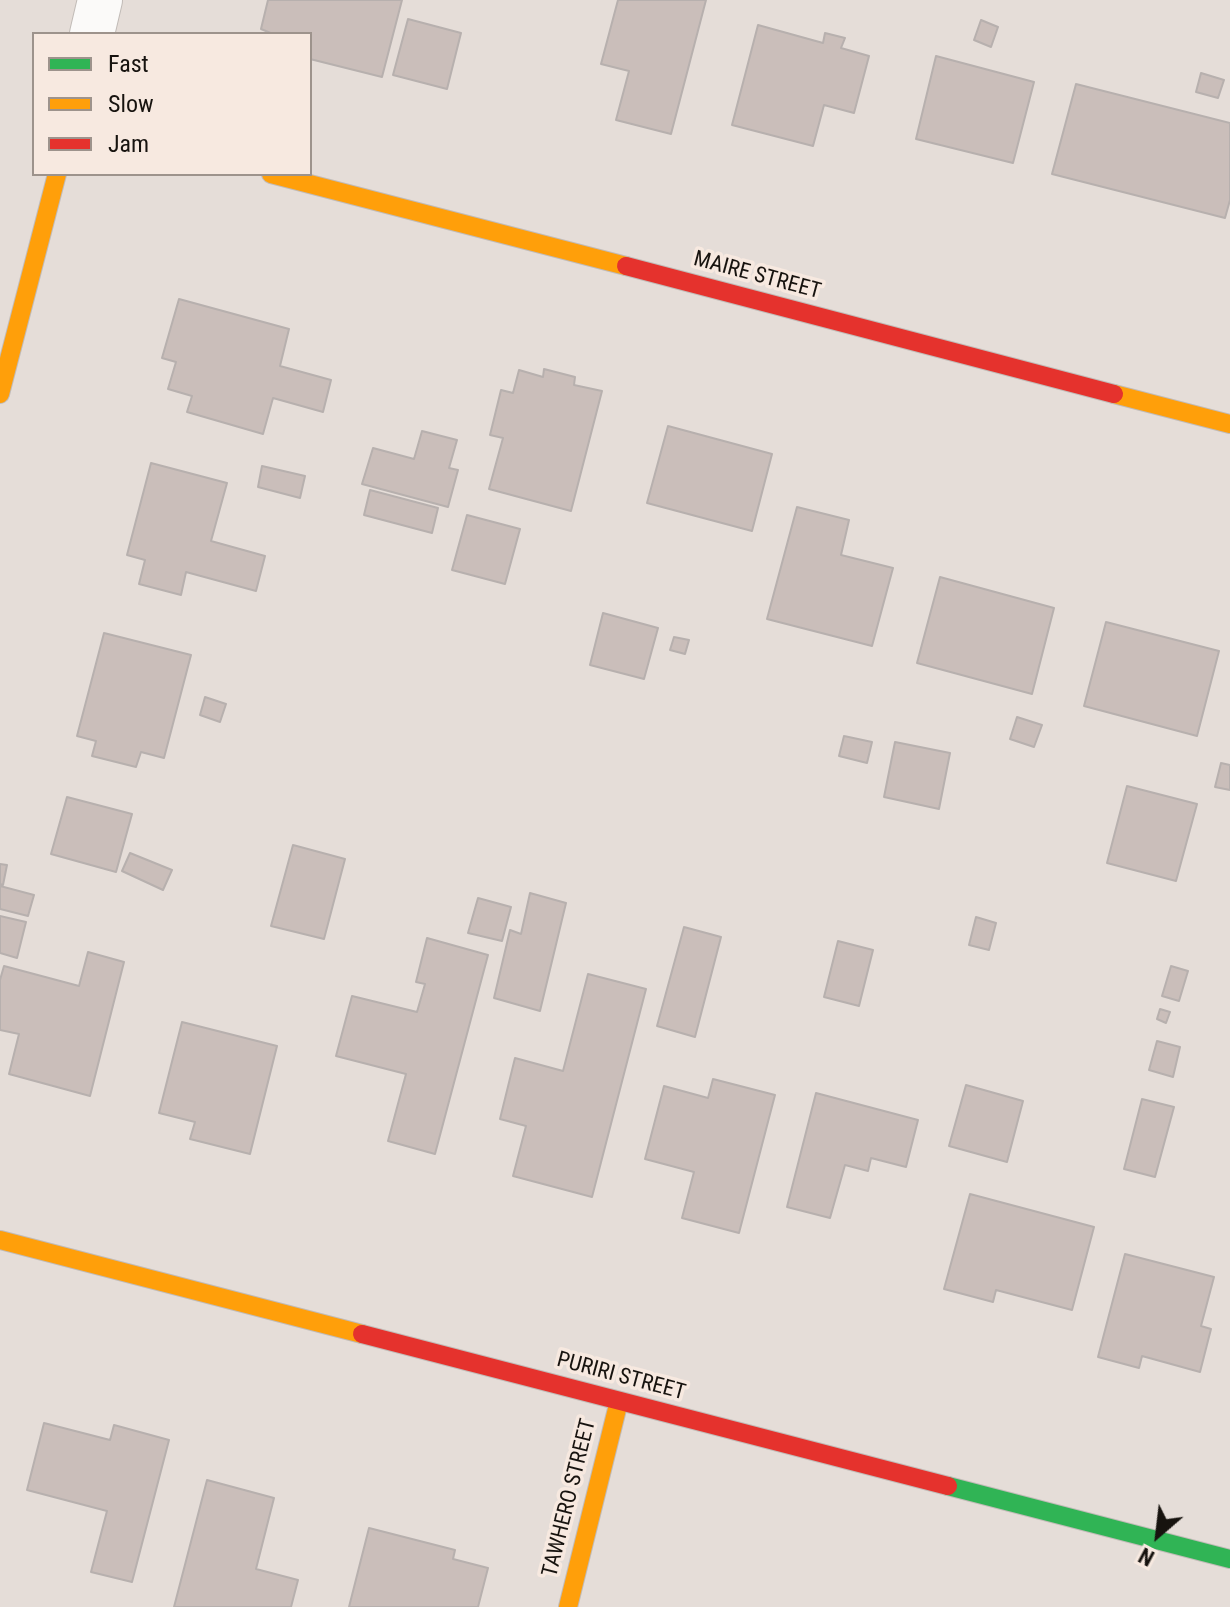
<!DOCTYPE html>
<html>
<head>
<meta charset="utf-8">
<style>
  body { margin:0 }
  #map { position:relative; width:1230px; height:1607px; overflow:hidden; background:#e5ddd8; font-family:"Roboto Condensed",sans-serif }
  canvas { display:block }
  .legend { position:absolute; left:32px; top:32px; width:280px; height:144px; box-sizing:border-box; background:#f7e9e0; border:2px solid #9d938c; margin:0; padding:10px 14px; list-style:none; font-size:24px; color:#17130f }
  .legend li { display:flex; align-items:center; gap:16px; height:40px }
  .legend b { width:40px; border:2px solid #9d938c }
  .north { position:absolute; left:1118px; top:1495px; width:80px; height:80px; -webkit-text-stroke:6px #f7e9e0; paint-order:stroke; rotate:208deg; font-size:22px; font-weight:700; line-height:32px; text-align:center; color:#17130f }
  .north::after { content:''; display:block; margin:auto; width:28px; height:36px; background:#17130f; clip-path:polygon(50% 0,100% 100%,50% 72%,0 100%) }
</style>
</head>
<body>
<div id="map">
<canvas width="1230" height="1607"></canvas>
<ul class="legend">
<li><b style="height:10px;background:#30b455"></b>Fast</li>
<li><b style="height:10px;background:#ff9f0a"></b>Slow</li>
<li><b style="height:10px;background:#e5322d"></b>Jam</li>
</ul>
<div class="north">N</div>
</div>
<script>
const g = document.querySelector('canvas').getContext('2d');
g.lineJoin = 'round';
function fillPath(path, color) { g.fillStyle = color; g.fill(path, 'evenodd'); }
const shape = rows => new Path2D(rows.map(r => 'M' + r).join(''));
function strokePath(path, color, width, dash) { g.strokeStyle = color; g.lineWidth = width; g.lineCap = dash ? 'butt' : 'round'; g.setLineDash(dash || []); g.stroke(path); }
function drawText(font, color, halo, rows, align = 'center') {
  g.font = font + ' "Roboto Condensed",sans-serif'; g.lineWidth = 7; g.setLineDash([]); g.textBaseline = 'middle'; g.strokeStyle = halo; g.fillStyle = color; for (const [text, x, y, turn = 0] of rows) {
    g.save(); g.translate(x, y); g.rotate((+turn || 0) * Math.PI / 180); g.textAlign = isNaN(turn) ? turn : align; if (halo) g.strokeText(text, 0, 0); g.fillText(text, 0, 0); g.restore();
  }
}
const building = shape([
  [268,0,402,0,382,77,310,59,310,34,273,34,261,29,268,0],
  [618,0,706,0,671,134,616,120,629,71,601,64,618,0],
  [408,19,461,33,447,89,393,75,408,19],
  [981,20,998,27,991,47,974,40,981,20],
  [758,25,823,43,825,33,845,38,841,48,869,56,854,113,824,105,813,146,732,125,758,25],
  [936,56,1034,82,1013,163,916,139,936,56],
  [1201,73,1224,80,1218,98,1196,92,1201,73],
  [1076,84,1230,123,1230,200,1225,218,1052,174,1076,84],
  [179,299,289,329,280,366,331,380,323,412,273,398,263,434,187,412,192,396,168,389,176,362,162,358,179,299],
  [544,369,575,377,574,385,602,391,571,511,489,489,503,438,490,435,501,390,513,393,519,370,543,377,544,369],
  [668,426,772,454,752,531,647,503,668,426],
  [422,431,457,440,449,468,458,470,448,507,362,484,373,448,414,459,422,431],
  [151,463,227,483,211,541,265,556,256,591,186,572,181,595,139,584,145,560,127,555,151,463],
  [262,466,305,476,300,498,258,487,262,466],
  [370,490,438,508,432,533,364,515,370,490],
  [797,507,849,520,841,555,893,568,872,646,767,619,797,507],
  [467,515,520,529,505,584,452,570,467,515],
  [940,577,1054,608,1032,694,917,663,940,577],
  [603,613,658,628,644,679,590,665,603,613],
  [1106,622,1219,651,1197,736,1084,706,1106,622],
  [104,633,191,655,164,758,141,752,136,767,92,756,96,741,77,736,104,633],
  [674,637,689,640,685,654,670,650,674,637],
  [205,697,226,704,220,722,200,715,205,697],
  [1017,717,1042,725,1034,747,1010,739,1017,717],
  [844,736,872,742,867,763,839,756,844,736],
  [895,742,950,753,939,809,884,797,895,742],
  [1221,763,1230,765,1230,790,1215,787,1221,763],
  [1127,786,1197,804,1176,881,1107,863,1127,786],
  [67,797,132,814,116,872,51,854,67,797],
  [293,845,345,859,324,939,271,926,293,845],
  [130,853,172,870,163,890,122,871,130,853],
  [0,864,7,865,3,885,0,884,0,864],
  [0,886,34,895,28,916,0,909,0,886],
  [530,893,566,903,540,1011,494,998,510,930,521,934,530,893],
  [478,898,511,907,502,941,468,933,478,898],
  [0,916,26,922,17,958,0,953,0,916],
  [976,917,996,923,989,950,969,945,976,917],
  [684,927,721,937,695,1037,657,1026,684,927],
  [427,938,488,955,435,1154,388,1141,406,1074,336,1056,352,996,417,1012,425,984,416,982,427,938],
  [838,941,873,950,859,1006,824,997,838,941],
  [88,952,124,962,90,1096,9,1074,19,1034,0,1030,0,980,4,966,79,986,88,952],
  [1171,966,1188,971,1179,1001,1162,996,1171,966],
  [588,974,646,989,592,1197,513,1176,526,1126,500,1119,515,1058,563,1071,588,974],
  [1160,1009,1170,1012,1166,1023,1157,1019,1160,1009],
  [182,1022,277,1046,250,1154,190,1139,195,1122,159,1113,182,1022],
  [1157,1041,1180,1047,1173,1077,1149,1070,1157,1041],
  [713,1079,775,1095,739,1233,682,1218,694,1172,645,1159,664,1086,708,1098,713,1079],
  [966,1085,1023,1101,1007,1162,949,1146,966,1085],
  [816,1093,918,1120,906,1167,871,1158,868,1171,845,1165,830,1218,787,1207,816,1093],
  [1142,1099,1174,1107,1155,1177,1124,1169,1142,1099],
  [970,1194,1094,1227,1072,1310,996,1290,993,1302,944,1289,970,1194],
  [1125,1254,1214,1277,1201,1326,1211,1329,1200,1372,1142,1356,1139,1368,1098,1357,1125,1254],
  [44,1423,110,1440,114,1425,169,1440,132,1582,91,1572,107,1511,27,1490,44,1423],
  [207,1480,274,1498,256,1569,298,1580,291,1607,174,1607,207,1480],
  [369,1528,455,1550,453,1559,488,1568,478,1607,349,1607,369,1528]
]);
const street = shape([
  [92,34,100,0]
]);
const fast = shape([
  [948,1486,1230,1559]
]);
const slow = shape([
  [271,174,626,266],
  [0,394,57,174],
  [1114,394,1230,424],
  [0,1240,362,1334],
  [568,1607,619,1401]
]);
const jam = shape([
  [626,266,1114,394],
  [362,1334,948,1486]
]);
const streetNames = [
  ["MAIRE STREET",757,276,15],
  ["PURIRI STREET",621,1377,15],
  ["TAWHERO STREET",570,1498,-76]
];
fillPath(building, '#cabeba');
strokePath(building, '#b7b0ae', 2);
strokePath(street, '#c1bbb7', 46);
strokePath(fast, '#c1bbb7', 20);
strokePath(slow, '#c1bbb7', 20);
strokePath(jam, '#c1bbb7', 20);
strokePath(street, '#fbfaf9', 44);
strokePath(fast, '#30b455', 18);
strokePath(slow, '#ff9f0a', 18);
strokePath(jam, '#e5322d', 18);
drawText('22px', '#17130f', '#f7e9e0', streetNames);
</script>
</body>
</html>
